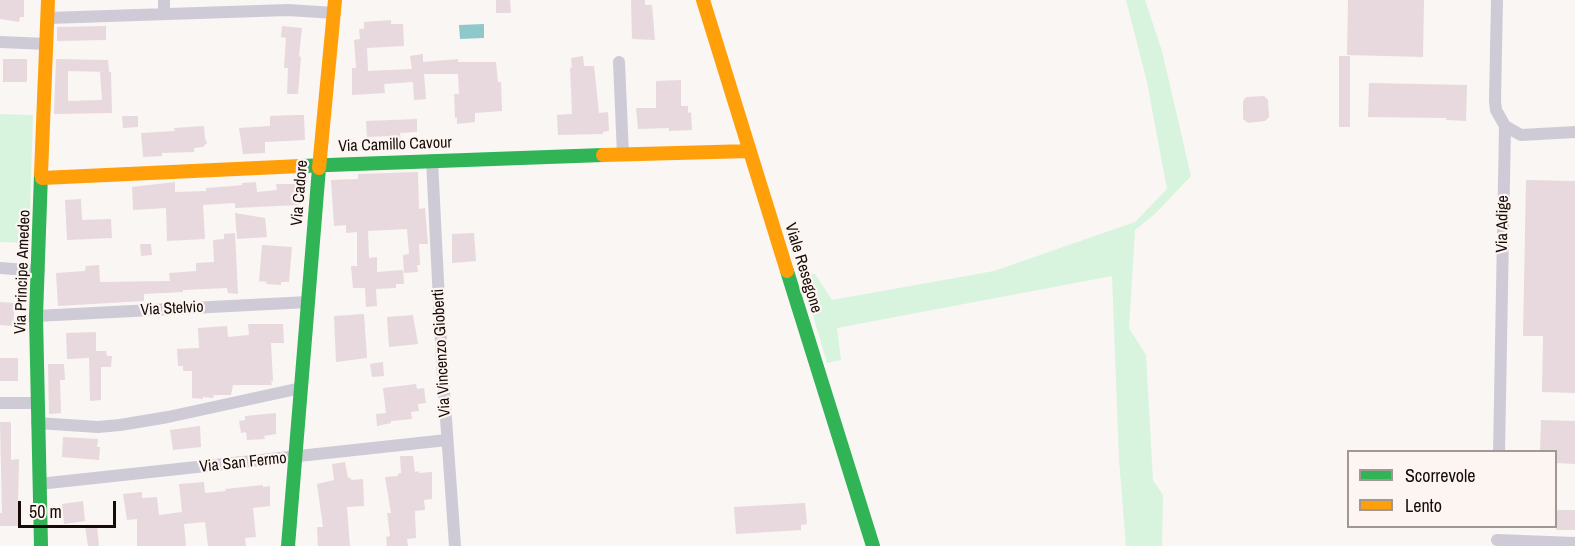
<!DOCTYPE html>
<html>
<head>
<meta charset="utf-8">
<style>
  body { margin:0 }
  #map { position:relative; width:1575px; height:546px; overflow:hidden; background:#faf6f4; font-family:"Archivo Narrow",sans-serif }
  canvas { display:block }
  .legend { position:absolute; left:1347px; top:450px; width:210px; height:78px; box-sizing:border-box; background:#fdf5f1; border:2px solid #a19793; margin:0; padding:8px 10px; list-style:none; font-size:18px; color:#170b06 }
  .legend li { display:flex; align-items:center; gap:12px; height:30px }
  .legend b { width:30px; border:2px solid #a19793 }
  .scale { position:absolute; left:18px; top:501px; width:98px; height:27px; box-sizing:border-box; border:3px solid #170b06; border-top:0; padding-left:8px; font-size:18px; line-height:21px; white-space:nowrap; color:#170b06; -webkit-text-stroke:4px #fdf5f1; paint-order:stroke }
</style>
</head>
<body>
<div id="map">
<canvas width="1575" height="546"></canvas>
<ul class="legend">
<li><b style="height:8px;background:#30b455"></b>Scorrevole</li>
<li><b style="height:8px;background:#ff9f0a"></b>Lento</li>
</ul>
<div class="scale">50 m</div>
</div>
<script>
const g = document.querySelector('canvas').getContext('2d');
g.lineJoin = 'round';
function fillPath(path, color) { g.fillStyle = color; g.fill(path, 'evenodd'); }
const shape = rows => new Path2D(rows.map(r => 'M' + r).join(''));
function strokePath(path, color, width, dash) { g.strokeStyle = color; g.lineWidth = width; g.lineCap = dash ? 'butt' : 'round'; g.setLineDash(dash || []); g.stroke(path); }
function drawText(font, color, halo, rows, align = 'center') {
  g.font = font + ' "Archivo Narrow",sans-serif'; g.lineWidth = 4.5; g.setLineDash([]); g.textBaseline = 'middle'; g.strokeStyle = halo; g.fillStyle = color; for (const [text, x, y, turn = 0] of rows) {
    g.save(); g.translate(x, y); g.rotate((+turn || 0) * Math.PI / 180); g.textAlign = isNaN(turn) ? turn : align; if (halo) g.strokeText(text, 0, 0); g.fillText(text, 0, 0); g.restore();
  }
}
const green = shape([
  [1126,0,1145,0,1162,51,1191,176,1156,213,1135,230,1129,328,1146,355,1153,480,1163,495,1162,546,1126,546,1119,460,1112,276,837,328,841,360,827,363,800,271,815,274,832,300,994,271,1135,222,1167,189,1147,82],
  [0,114,33,115,29,243,0,242]
]);
const water = shape([
  [484,24,484,38,460,39,459,25]
]);
const building = shape([
  [0,0,24,0,24,17,20,17,19,22,0,19],
  [496,0,510,0,511,13,496,13],
  [631,0,645,0,645,5,652,5,655,40,632,39],
  [1348,0,1424,0,1423,57,1347,55],
  [391,20,391,24,403,24,404,46,367,48,368,71,412,69,410,56,423,54,423,62,458,59,458,62,496,62,498,82,501,82,502,111,475,113,475,122,457,124,457,117,455,118,454,94,459,94,458,74,424,74,426,99,414,100,413,82,384,84,385,93,352,95,352,68,356,68,354,40,360,39,359,29,364,29,364,22],
  [106,26,106,40,57,41,57,27],
  [282,26,302,28,299,56,301,57,298,94,287,94,288,68,284,68,286,38,281,37],
  [583,56,584,66,594,66,599,113,608,112,609,131,603,132,603,134,558,135,557,115,572,114,570,67,572,68,571,58],
  [1339,56,1350,56,1350,127,1339,127],
  [3,59,27,59,27,82,3,82],
  [56,59,108,60,109,72,68,71,68,101,102,100,100,72,111,72,112,113,54,114],
  [681,80,681,106,688,106,688,113,691,112,692,130,669,131,669,128,638,129,636,108,656,108,656,81],
  [1369,83,1467,85,1466,121,1446,120,1446,118,1368,117],
  [1264,96,1268,100,1269,117,1265,121,1248,123,1243,119,1243,101,1246,97],
  [296,115,304,115,305,140,265,142,265,153,243,154,239,128,270,126,270,116],
  [122,116,138,116,138,127,123,128],
  [417,119,417,132,400,133,401,142,390,142,389,136,367,137,366,121],
  [204,126,205,138,207,143,203,147,194,148,194,152,162,153,162,156,143,157,141,133,175,131,174,128],
  [418,172,419,209,425,208,428,244,419,244,420,265,417,265,418,272,404,273,403,255,409,254,407,229,368,231,369,258,377,257,377,272,403,270,404,284,396,284,396,288,376,289,377,306,366,307,365,288,353,288,351,266,357,266,357,232,346,233,346,225,334,226,331,180,358,179,358,174],
  [1526,180,1575,181,1575,393,1542,392,1543,336,1523,336],
  [175,182,175,192,206,191,206,188,233,186,242,185,242,183,256,182,257,192,277,190,276,184,296,184,296,189,299,189,300,205,235,208,235,203,203,205,205,239,167,241,166,208,133,210,132,187],
  [81,199,82,220,111,219,112,238,67,240,65,200],
  [235,213,265,218,267,237,237,239],
  [235,233,238,294,228,293,227,288,183,290,183,292,144,294,144,301,58,306,56,273,85,271,86,266,99,265,100,282,170,281,169,273,196,271,196,263,214,262,213,240,224,239,224,234],
  [474,233,476,261,452,263,452,234],
  [140,244,151,244,152,255,141,256],
  [262,245,292,247,289,282,281,282,281,285,266,284,267,282,259,281],
  [0,302,15,303,13,326,0,325],
  [364,314,367,358,336,362,334,316],
  [413,315,418,344,389,347,387,317],
  [248,324,283,324,284,343,271,343,273,381,271,381,272,385,233,385,231,395,214,395,213,398,203,397,203,399,192,398,192,371,183,371,183,366,178,366,177,349,199,348,198,328,227,326,228,337,249,335],
  [96,332,96,351,106,351,107,356,112,356,111,367,101,367,101,400,90,401,89,358,67,359,66,333],
  [0,358,18,358,18,381,0,381],
  [383,362,384,376,372,377,370,364],
  [48,364,64,364,65,380,60,380,61,413,49,414],
  [416,384,417,389,424,388,426,403,418,404,419,411,411,412,412,419,391,421,391,423,377,426,376,414,386,413,383,388],
  [276,413,276,434,264,436,265,439,247,440,246,432,241,433,239,421,245,420,245,416],
  [1541,420,1575,421,1575,464,1556,463,1556,452,1540,452],
  [0,422,11,422,11,460,19,459,18,505,20,504,21,520,18,520,18,526,0,526,0,513,2,513],
  [200,426,201,447,173,450,170,430],
  [63,437,98,439,97,447,100,447,99,460,62,457],
  [400,456,413,456,415,472,419,471,419,473,432,472,432,499,424,500,425,510,415,511,416,538,407,539,408,546,387,546,386,537,390,536,387,513,391,513,385,477,398,476,398,474,401,473],
  [345,462,348,478,351,478,351,480,363,479,364,506,347,507,350,546,318,546,317,527,323,527,317,484,334,480,332,464],
  [204,482,205,493,226,491,225,489,263,485,263,487,270,486,270,506,253,508,256,537,245,538,246,546,208,546,205,522,184,524,186,546,137,546,137,519,127,520,123,494,142,492,142,498,157,497,159,515,182,512,179,484],
  [83,501,85,521,64,524,62,504],
  [805,503,807,524,801,525,801,530,736,534,734,507],
  [1556,510,1575,510,1575,530,1556,530],
  [97,525,99,546,88,546,85,526]
]);
const street = shape([
  [1497,0,1495,101,1496,110,1505,126,1499,452],
  [164,14,164,0],
  [48,18,288,10,335,13],
  [0,42,47,44],
  [619,62,623,155],
  [1505,126,1521,135,1575,132],
  [432,160,442,362,455,546],
  [0,268,39,271],
  [36,316,308,302],
  [0,403,37,403],
  [37,423,98,427,120,425,168,417,301,388],
  [39,484,447,440],
  [1497,540,1575,543]
]);
const fast = shape([
  [301,166,603,155],
  [787,271,873,546],
  [41,546,36,316,41,174],
  [288,546,319,168]
]);
const slow = shape([
  [703,0,787,271],
  [603,155,750,151],
  [319,168,335,0],
  [41,174,48,0],
  [42,178,301,166]
]);
const streetNames = [
  ["Via Camillo Cavour",395,145,-2],
  ["Via Cadore",300,193,-85],
  ["Via Adige",1503,224,-89],
  ["Viale Resegone",803,268,73],
  ["Via Principe Amedeo",23,272,-88],
  ["Via Stelvio",172,309,-3],
  ["Via Vincenzo Gioberti",442,353,-93],
  ["Via San Fermo",243,463,-6]
];
fillPath(green, '#d8f4de');
fillPath(water, '#8ec8ca');
fillPath(building, '#e7d9dd');
strokePath(street, '#cecbd7', 12);
strokePath(fast, '#30b455', 14);
strokePath(slow, '#ff9f0a', 14);
drawText('16px', '#170b06', '#fdf5f1', streetNames);
</script>
</body>
</html>
